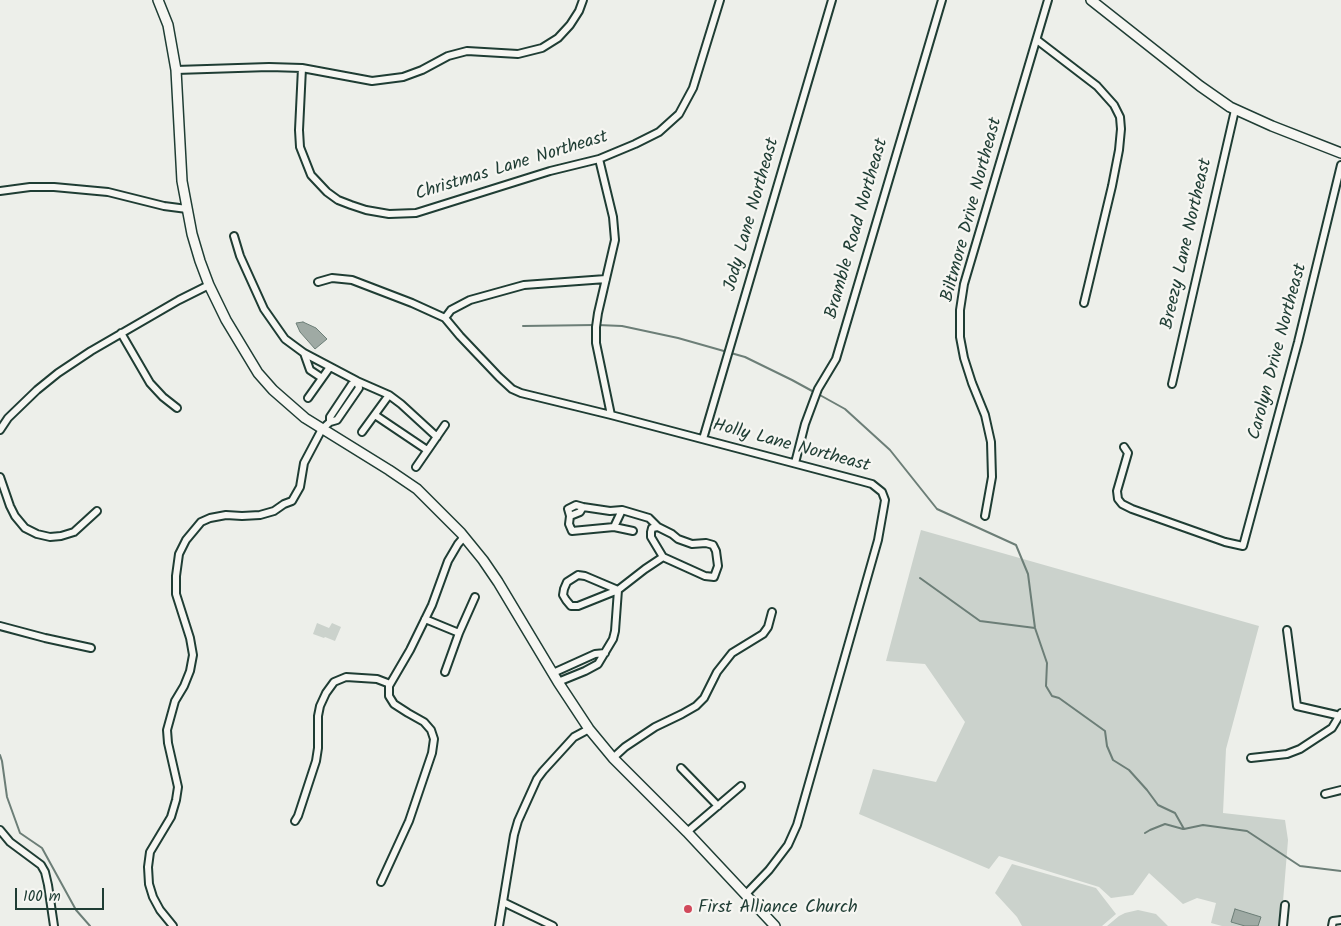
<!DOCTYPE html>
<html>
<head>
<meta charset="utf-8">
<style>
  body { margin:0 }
  #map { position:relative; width:1341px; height:926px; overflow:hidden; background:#edefea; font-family:Kalam,sans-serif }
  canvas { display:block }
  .scale { position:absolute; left:15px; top:888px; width:89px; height:22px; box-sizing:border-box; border:2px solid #1f3d34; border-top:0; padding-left:6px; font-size:15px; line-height:18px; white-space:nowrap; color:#1f3d34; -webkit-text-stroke:4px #f6f6f2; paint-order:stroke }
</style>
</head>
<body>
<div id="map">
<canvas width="1341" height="926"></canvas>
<div class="scale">100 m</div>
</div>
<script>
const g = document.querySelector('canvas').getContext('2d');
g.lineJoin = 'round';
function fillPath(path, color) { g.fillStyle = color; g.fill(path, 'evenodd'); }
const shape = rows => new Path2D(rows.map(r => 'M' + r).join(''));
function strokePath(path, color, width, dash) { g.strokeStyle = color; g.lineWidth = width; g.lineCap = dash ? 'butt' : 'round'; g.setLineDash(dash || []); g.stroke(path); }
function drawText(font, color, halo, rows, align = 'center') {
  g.font = font + ' Kalam,sans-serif'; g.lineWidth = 4.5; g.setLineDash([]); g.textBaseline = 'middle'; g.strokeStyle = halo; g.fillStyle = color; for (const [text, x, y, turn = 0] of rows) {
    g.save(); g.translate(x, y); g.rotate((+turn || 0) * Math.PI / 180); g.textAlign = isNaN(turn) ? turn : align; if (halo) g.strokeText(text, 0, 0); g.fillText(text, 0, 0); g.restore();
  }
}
const green = shape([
  [921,530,1259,626,1226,749,1223,813,1285,820,1288,840,1281,926,1222,926,1211,923,1216,903,1197,898,1183,904,1149,873,1133,895,1111,898,1099,887,999,856,989,869,859,814,873,769,936,782,965,722,925,664,886,661],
  [317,623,329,628,332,623,341,627,335,641,325,637,324,638,313,634],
  [1012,864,1096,888,1116,914,1102,926,1022,926,1017,917,995,893],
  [1138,910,1156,914,1168,926,1107,926,1119,916,1125,913]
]);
const water = shape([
  [303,322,316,328,327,339,315,349,300,332,296,323,303,322],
  [1235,909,1261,917,1258,926,1245,926,1231,922,1235,909]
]);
const stream = shape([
  [598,325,622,326,678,338,745,357,792,380,814,392],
  [523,326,594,325],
  [818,394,845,409,890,450,937,509,1016,545,1028,574,1035,628,1047,663,1046,686,1052,696,1059,698,1105,731,1107,746,1113,760,1129,770,1147,790,1158,805,1175,813,1184,829,1203,825,1247,831,1300,866,1341,871],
  [920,578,980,621,1035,628],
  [0,755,2,761,7,797,20,833,42,848,76,910,90,926],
  [1145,833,1150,830,1165,824,1183,829]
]);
const street = shape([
  [1037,40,1097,86,1114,105,1120,117,1121,129,1119,150,1112,186,1084,303],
  [302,68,299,130,300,147,311,175,327,192,338,200,351,205,366,210,389,214,416,213,550,171,599,159,635,144,659,132,679,114,693,88,720,0],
  [176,70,269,67,302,68,372,81,403,77,422,70,448,56,467,51,518,54,542,48,558,38,570,25,579,11,583,0],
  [599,159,613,217,615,240,598,313,596,327,596,343,611,415],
  [0,191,30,187,54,187,108,192,164,206,187,209],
  [234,236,240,256,264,309,285,339,304,353,357,381,389,395,401,404,437,437],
  [318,282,332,278,352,280,412,303,445,318,460,336,499,377,512,389,521,393,611,415,861,481,872,484,882,492,885,500,884,506,878,540,797,825,788,845,769,870,746,894],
  [445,318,451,310,470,300,524,285,606,279],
  [121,333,150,383,163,397,177,408],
  [304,353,310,370,322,378],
  [1172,384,1235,110],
  [308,398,330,367],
  [375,415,427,450],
  [330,422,330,417,352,384,357,381],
  [0,430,8,418,37,390,58,373,91,351,179,300,209,285],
  [362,432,389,395],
  [703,439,832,0],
  [1124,447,1128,453,1117,491,1118,499,1122,504,1132,509,1225,542,1243,546,1298,342,1341,165],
  [795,463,805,424,818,389,836,359,942,0],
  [416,467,445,425],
  [0,477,10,506,15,516,25,528,37,534,50,537,61,536,74,532,97,511],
  [583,507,580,512,570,516,569,524,572,531,614,527,622,510,649,518,658,527,672,534,678,539,692,544,706,543,713,545,716,551,718,566,714,577,705,576,663,557,651,537,651,532,652,528,658,527],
  [570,516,568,509,576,505,583,507,610,511,622,510],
  [985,516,992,477,991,442,985,415,972,383,964,358,960,337,960,310,964,284,1048,0],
  [614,527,633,531],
  [578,575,585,576,618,590,578,606,571,606,566,600,563,595,564,589,567,582,578,575],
  [425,619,459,633],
  [0,626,45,638,91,648],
  [1287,630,1297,706,1341,716],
  [445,672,459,633,475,597],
  [553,673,595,654,605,653],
  [558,682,585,671,598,664,613,639,615,631,618,590,645,569,663,557],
  [613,758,625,747,655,727,682,714,696,706,704,698,717,672,732,653,763,634,768,627,772,612],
  [1251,758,1287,754,1300,749,1332,728,1341,713],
  [681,768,718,806],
  [1325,794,1341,790],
  [295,821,298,816,316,761,318,748,318,716,320,706,326,693,334,682,346,677,377,679,390,684],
  [0,830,10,842,41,865,45,872,48,885,54,926],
  [687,832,741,786],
  [381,882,409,821,432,753,434,739,431,730,424,722,408,713,394,704,389,696,389,686,410,650,432,605,448,561,458,544,464,537],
  [503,902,553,926],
  [173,926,160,910,153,897,149,884,148,867,150,852,171,817,176,800,178,787,168,743,167,730,175,701,184,686,190,671,193,655,190,638,176,594,176,576,179,554,186,540,201,522,210,518,226,515,242,516,260,515,274,511,284,504,292,501,300,487,304,463,322,429,330,422,337,420,359,388,357,381],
  [499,926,514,835,518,821,537,779,543,771,574,737,589,729],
  [1283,926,1285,905],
  [1332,926,1333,921,1341,920]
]);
const secondary = shape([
  [158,0,168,25,176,70,182,181,192,234,200,261,209,285,226,320,258,373,273,390,305,418,389,470,417,489,461,533,483,560,498,582,558,682,589,729,613,758,687,832,775,926],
  [1091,0,1200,86,1230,107,1272,126,1341,153]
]);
const markers = [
  [688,909,5,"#d1495b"]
];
const streetNames = [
  ["Christmas Lane Northeast",512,167,-17],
  ["Biltmore Drive Northeast",973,210,-75],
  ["Jody Lane Northeast",753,215,-74],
  ["Bramble Road Northeast",858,229,-74],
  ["Breezy Lane Northeast",1188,244,-77],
  ["Carolyn Drive Northeast",1279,352,-75],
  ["Holly Lane Northeast",791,447,15]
];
const poiNames = [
  ["First Alliance Church",698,909]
];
fillPath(green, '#cbd2cc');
fillPath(water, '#9faaa4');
strokePath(water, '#6c7e77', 1);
strokePath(stream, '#6c7e77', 2);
strokePath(street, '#1f3d34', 10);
strokePath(secondary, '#1f3d34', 12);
strokePath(street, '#f6f6f2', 6);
strokePath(secondary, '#f6f6f2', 9);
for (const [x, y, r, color] of markers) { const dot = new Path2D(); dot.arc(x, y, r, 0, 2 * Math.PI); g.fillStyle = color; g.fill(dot); strokePath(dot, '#f6f6f2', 2); }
drawText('18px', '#1f3d34', '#f6f6f2', streetNames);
drawText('18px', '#1f3d34', '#f6f6f2', poiNames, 'left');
</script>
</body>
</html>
